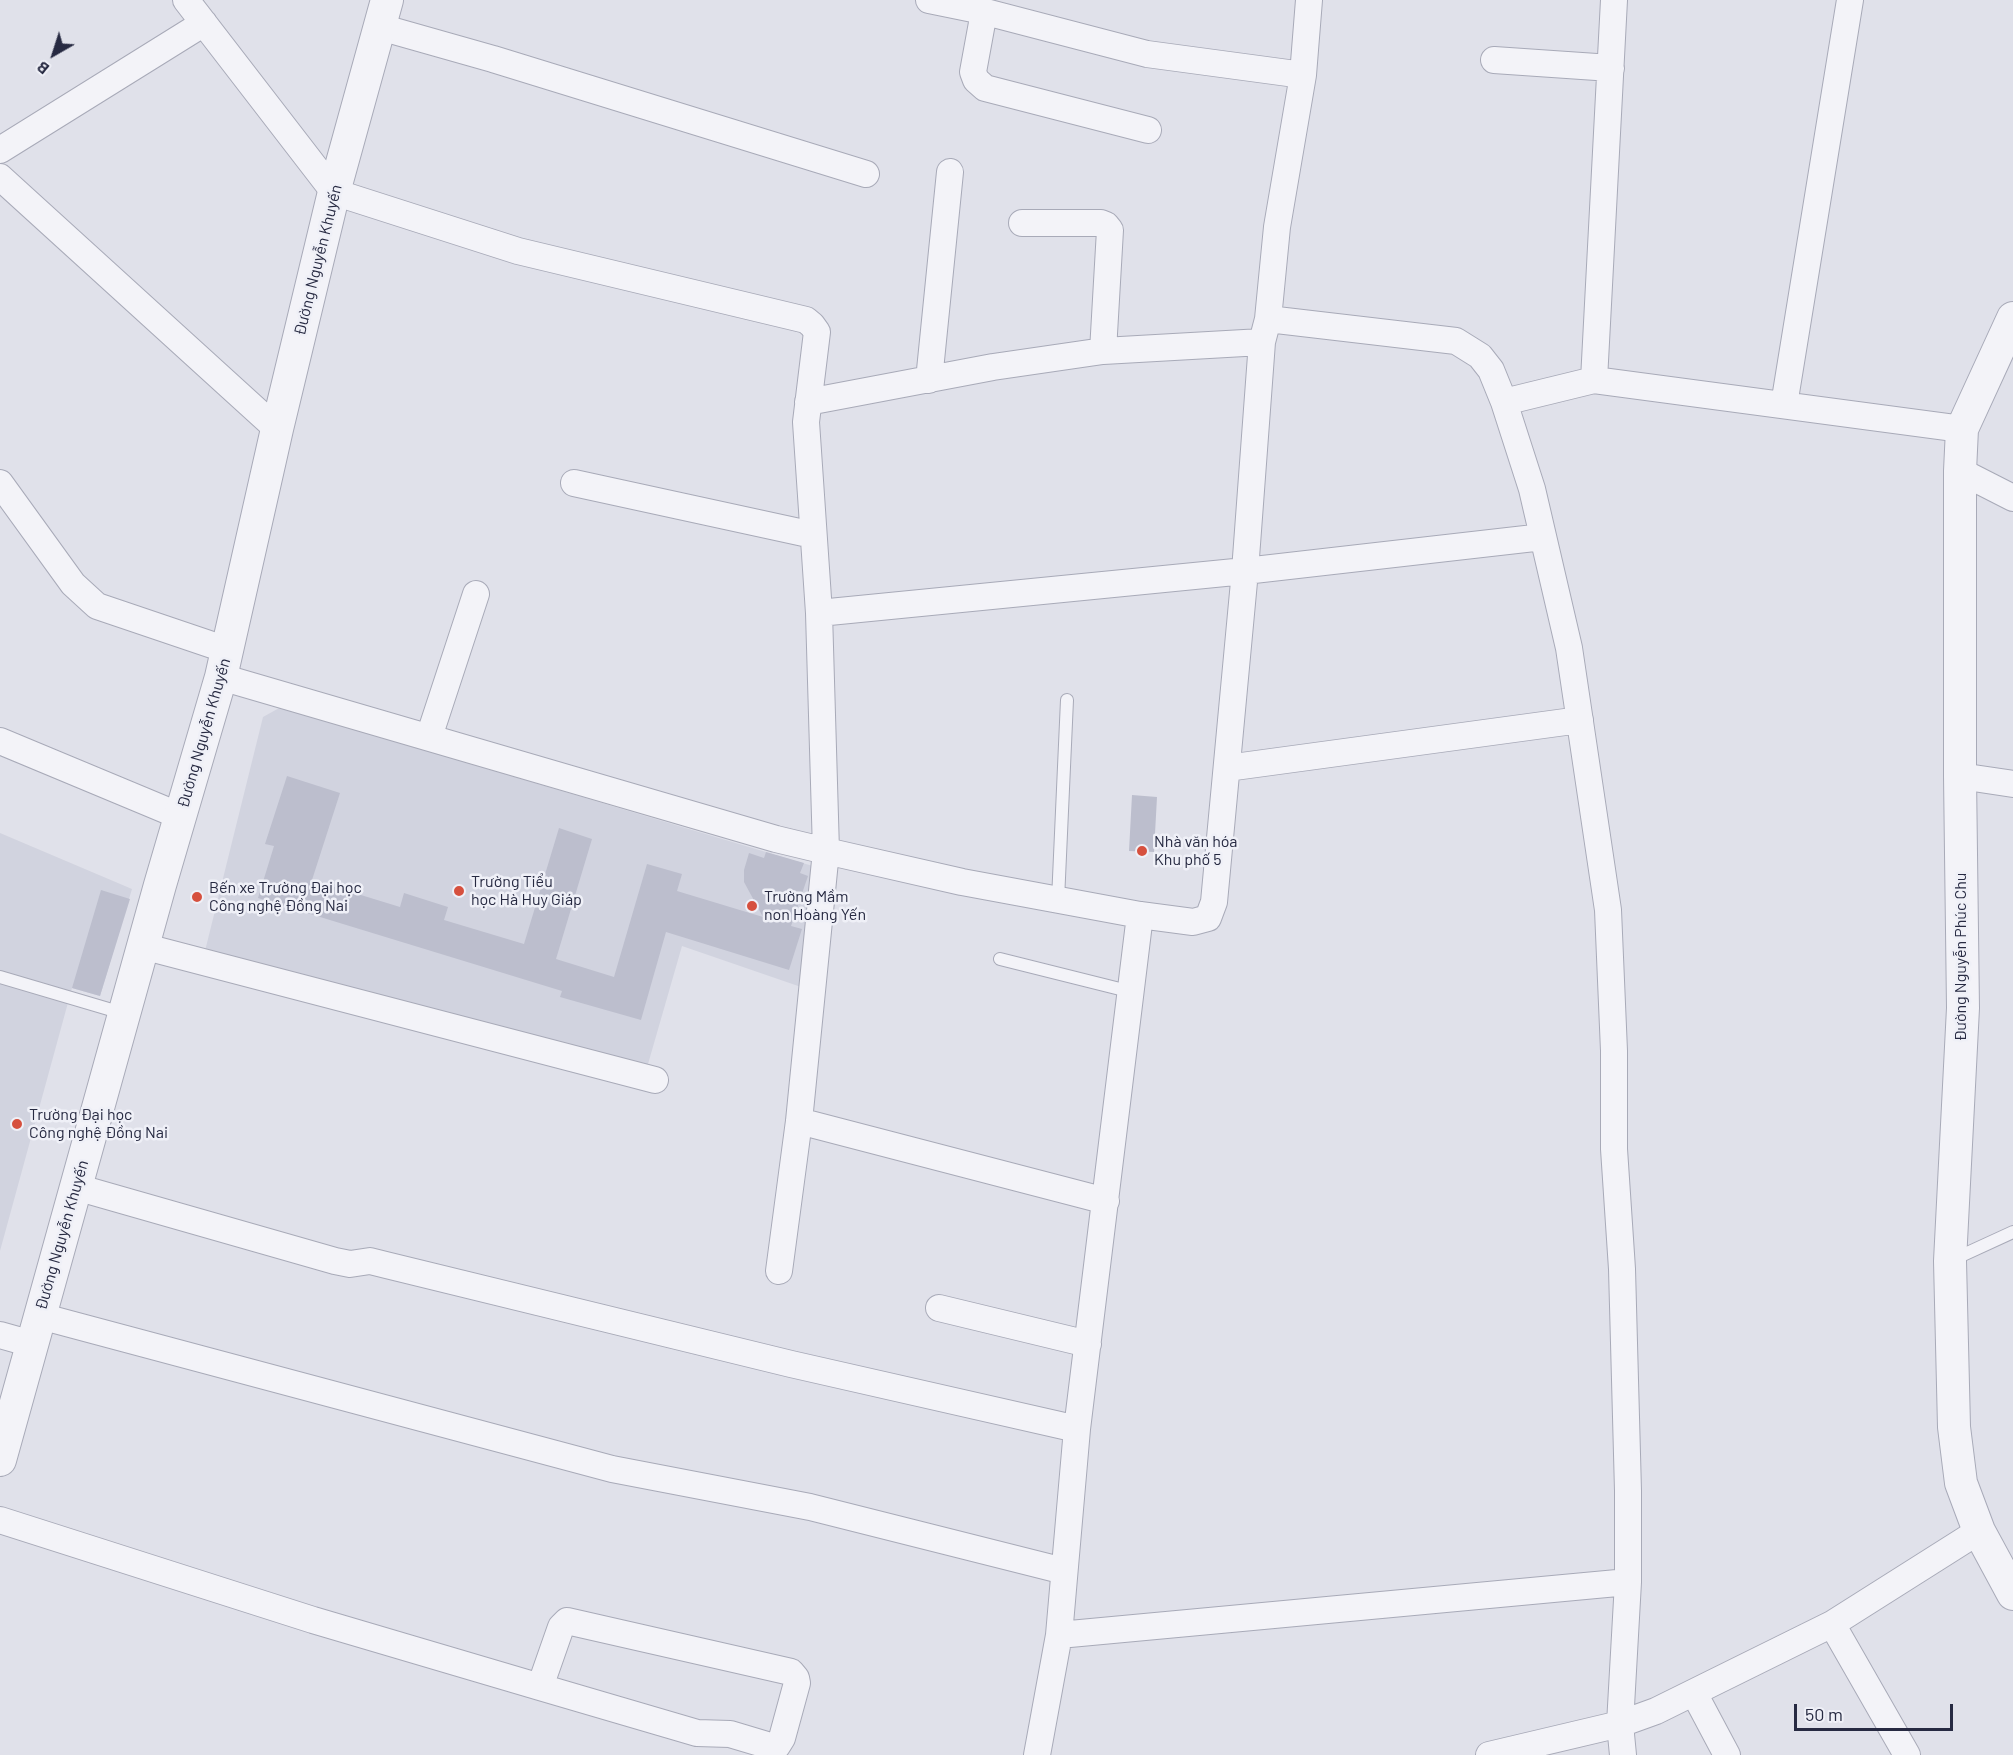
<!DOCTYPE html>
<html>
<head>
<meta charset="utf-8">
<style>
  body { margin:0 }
  #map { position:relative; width:2013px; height:1755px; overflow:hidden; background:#e0e1ea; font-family:Barlow,sans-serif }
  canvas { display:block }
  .north { position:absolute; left:24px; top:24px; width:60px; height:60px; -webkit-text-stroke:4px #eff0f7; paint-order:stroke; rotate:219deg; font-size:16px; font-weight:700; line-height:24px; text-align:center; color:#272a42 }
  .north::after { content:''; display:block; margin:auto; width:21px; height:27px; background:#272a42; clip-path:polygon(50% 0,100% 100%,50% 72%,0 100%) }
  .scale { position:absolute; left:1794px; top:1704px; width:159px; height:27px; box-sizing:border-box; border:3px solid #272a42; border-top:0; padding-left:8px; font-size:18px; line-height:21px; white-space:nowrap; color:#272a42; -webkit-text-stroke:4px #eff0f7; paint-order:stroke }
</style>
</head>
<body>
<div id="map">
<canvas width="2013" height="1755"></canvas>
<div class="north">B</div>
<div class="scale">50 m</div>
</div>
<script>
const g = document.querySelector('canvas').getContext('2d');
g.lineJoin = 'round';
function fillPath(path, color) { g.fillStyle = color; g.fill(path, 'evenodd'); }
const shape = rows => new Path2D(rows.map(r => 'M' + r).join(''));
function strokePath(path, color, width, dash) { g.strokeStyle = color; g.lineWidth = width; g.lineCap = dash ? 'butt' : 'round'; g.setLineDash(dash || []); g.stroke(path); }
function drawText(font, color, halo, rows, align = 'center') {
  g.font = font + ' Barlow,sans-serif'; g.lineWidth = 5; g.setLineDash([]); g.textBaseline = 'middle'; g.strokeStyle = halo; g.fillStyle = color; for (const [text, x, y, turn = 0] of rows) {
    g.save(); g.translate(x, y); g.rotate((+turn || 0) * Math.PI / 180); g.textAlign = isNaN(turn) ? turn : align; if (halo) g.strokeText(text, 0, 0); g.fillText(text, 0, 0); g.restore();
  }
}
const built = shape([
  [281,707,816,867,804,988,682,946,646,1071,205,951,263,717],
  [0,833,132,889,100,996,72,988,0,1251]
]);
const building = shape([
  [287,776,340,793,312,880,400,907,404,893,448,907,444,920,524,944,559,828,592,839,556,959,614,977,647,864,682,874,677,891,763,917,744,882,744,870,749,853,764,858,766,852,804,863,800,873,808,876,791,926,802,929,789,970,666,932,641,1020,560,997,562,991,258,898,274,846,265,844],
  [1132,795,1157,797,1154,852,1129,851],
  [101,890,130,899,100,996,72,988]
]);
const service = shape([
  [1058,900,1067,700],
  [1000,959,1132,992],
  [0,977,122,1013],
  [1952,1260,2013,1232]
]);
const minor = shape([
  [186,0,334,192,518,251,806,320,812,325,817,332,806,422,819,613,826,851,799,1121,779,1271],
  [929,0,978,10,1147,54,1303,75],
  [1614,0,1594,380,1504,402,1532,489,1569,648,1608,910,1614,1051,1614,1149,1622,1269,1628,1491,1628,1582,1620,1724,1623,1755],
  [984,12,973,72,976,80,985,88,1148,130],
  [380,27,493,59,866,174],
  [1494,60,1611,68],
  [0,150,204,23],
  [0,177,277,429],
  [1022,223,1101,223,1106,225,1110,230,1103,351],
  [1268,319,1456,341,1480,356,1491,370,1504,402],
  [929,380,950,172],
  [1594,380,1962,429],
  [808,402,993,367,1103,351,1262,342],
  [1784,405,1850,0],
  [1960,471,2013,498],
  [0,483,73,584,97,606,227,650],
  [574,483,813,535],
  [819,613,1245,571,1543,537],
  [221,677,776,839,826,851,962,882,1140,915,1193,922,1208,918,1214,902,1245,571,1262,342,1268,319,1277,227,1303,75,1309,0],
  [429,737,476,594],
  [0,741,180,816],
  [1227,768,1580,720],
  [1960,776,2013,784],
  [142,946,655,1080],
  [799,1121,1106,1201],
  [76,1187,335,1261,350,1264,370,1261,386,1265,791,1364,1077,1429],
  [939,1308,1088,1344],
  [40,1316,612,1469,810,1507,1064,1571],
  [0,1335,32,1344],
  [0,1520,313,1620,540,1687,697,1733,730,1734,770,1746,777,1746,782,1738,797,1683,796,1678,791,1672,567,1621,561,1627,540,1687],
  [1832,1624,1907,1755],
  [1059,1635,1628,1582],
  [1694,1693,1727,1755],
  [1037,1755,1059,1635,1077,1429,1140,915],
  [1489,1755,1620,1724,1656,1711,1832,1624,1979,1531]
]);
const tertiary = shape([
  [2013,318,1962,429,1960,471,1960,776,1963,1008,1950,1261,1954,1427,1961,1483,1979,1531,2013,1594],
  [0,1460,160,885,221,677,277,429,334,192,387,0]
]);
const markers = [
  [1142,851,6,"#d6503e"],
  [459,891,6,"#d6503e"],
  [197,897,6,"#d6503e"],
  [752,906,6,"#d6503e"],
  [17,1124,6,"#d6503e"]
];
const streetNames = [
  ["Đường Nguyễn Khuyến",318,260,-76],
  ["Đường Nguyễn Khuyến",204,733,-74],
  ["Đường Nguyễn Phúc Chu",1961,957,-90],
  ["Đường Nguyễn Khuyến",62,1235,-74]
];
const poiNames = [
  ["Nhà văn hóa",1154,842],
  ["Khu phố 5",1154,860],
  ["Trường Tiểu",471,882],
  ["học Hà Huy Giáp",471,900],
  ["Bến xe Trường Đại học",209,888],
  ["Công nghệ Đồng Nai",209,906],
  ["Trường Mầm",764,897],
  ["non Hoàng Yến",764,915],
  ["Trường Đại học",29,1115],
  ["Công nghệ Đồng Nai",29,1133]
];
fillPath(built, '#d1d3df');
fillPath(building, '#bcbecd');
strokePath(service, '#a8aab8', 14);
strokePath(minor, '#a8aab8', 28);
strokePath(tertiary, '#a8aab8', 34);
strokePath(service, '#f3f3f8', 12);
strokePath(minor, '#f3f3f8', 26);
strokePath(tertiary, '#f3f3f8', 32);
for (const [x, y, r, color] of markers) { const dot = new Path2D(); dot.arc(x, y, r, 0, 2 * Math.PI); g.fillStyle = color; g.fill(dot); strokePath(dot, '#eff0f7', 2); }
drawText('16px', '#272a42', '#eff0f7', streetNames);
drawText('16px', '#272a42', '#eff0f7', poiNames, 'left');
</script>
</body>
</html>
